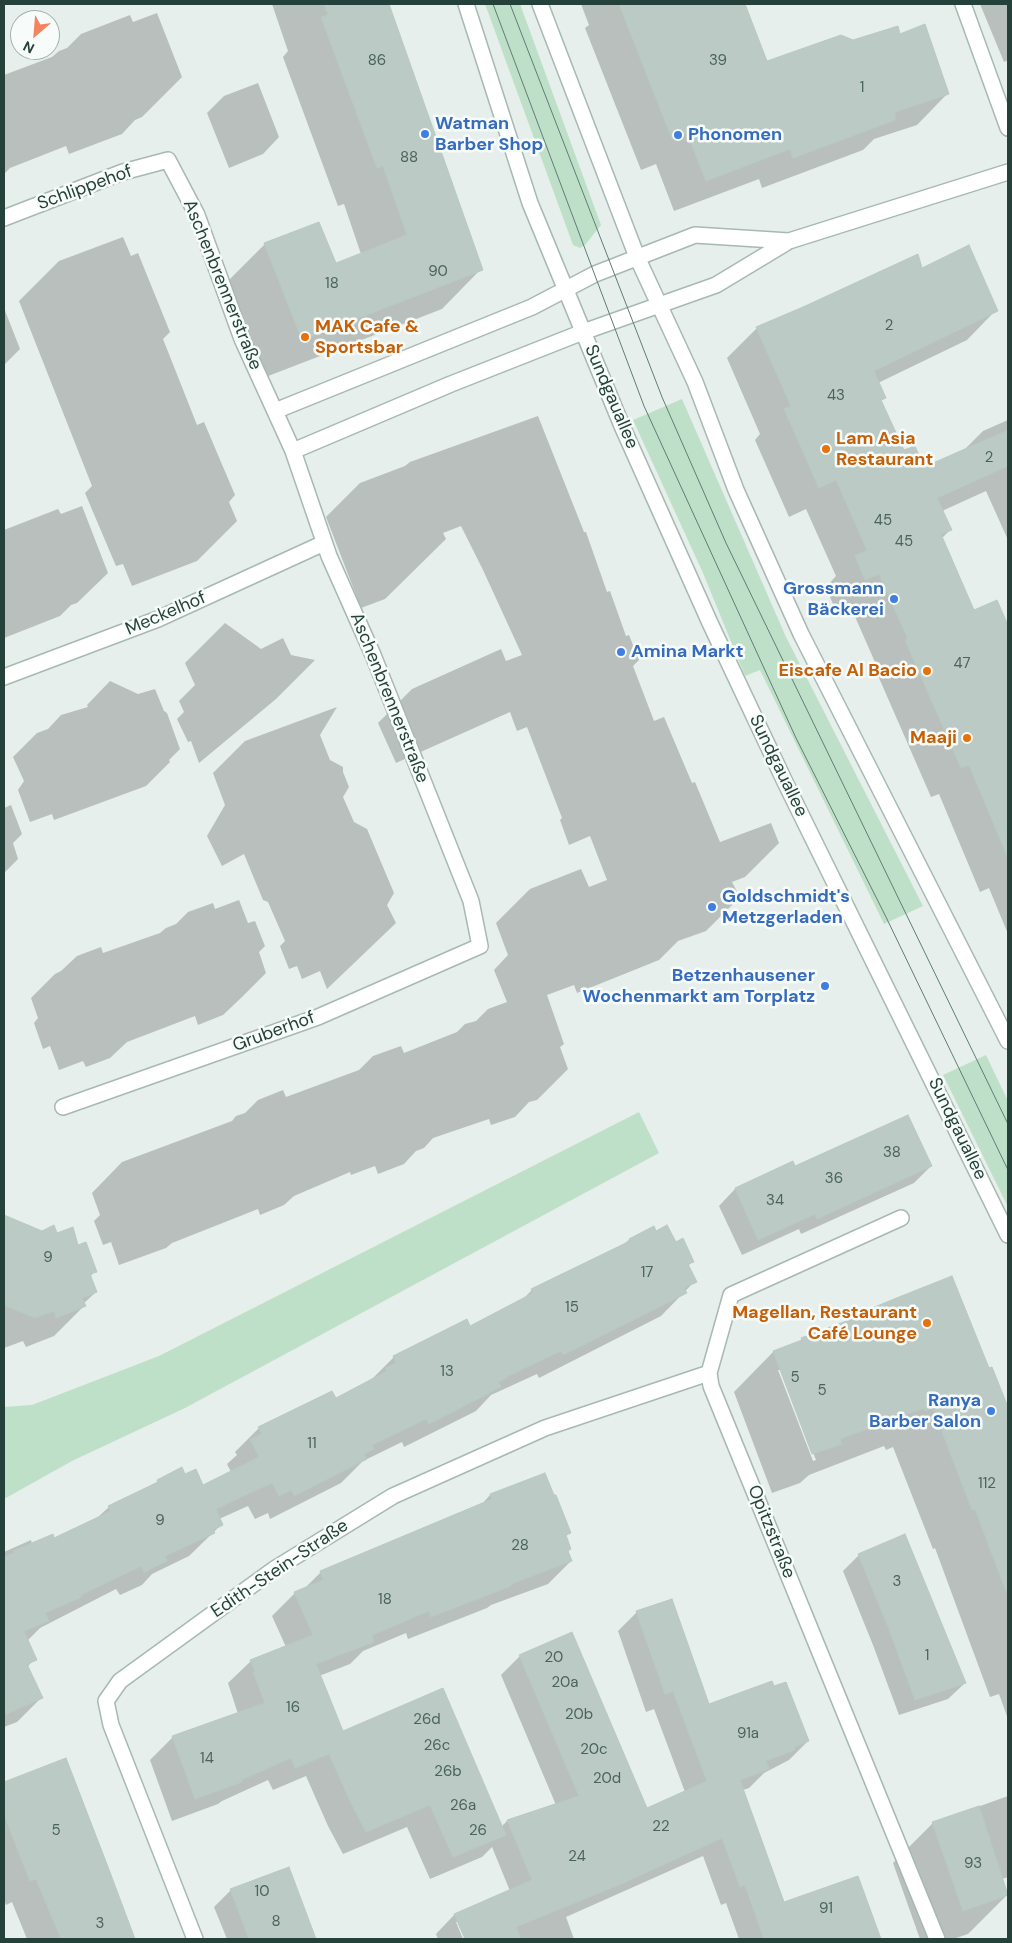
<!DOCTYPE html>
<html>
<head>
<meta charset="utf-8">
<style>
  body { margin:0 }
  #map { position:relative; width:1012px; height:1943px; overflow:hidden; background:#e6efeb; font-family:"DM Sans",sans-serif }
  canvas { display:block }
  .frame { position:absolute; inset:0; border:5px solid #24423a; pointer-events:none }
  .north { position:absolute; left:10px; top:10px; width:50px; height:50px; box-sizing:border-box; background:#f7fbf9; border:1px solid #a3b1ad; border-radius:50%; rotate:207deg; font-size:14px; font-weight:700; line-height:20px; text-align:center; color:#24423a }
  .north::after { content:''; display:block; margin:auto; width:18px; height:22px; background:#f4845f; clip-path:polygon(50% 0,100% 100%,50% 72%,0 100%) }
</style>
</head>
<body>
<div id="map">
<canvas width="1012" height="1943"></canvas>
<div class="frame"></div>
<div class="north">N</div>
</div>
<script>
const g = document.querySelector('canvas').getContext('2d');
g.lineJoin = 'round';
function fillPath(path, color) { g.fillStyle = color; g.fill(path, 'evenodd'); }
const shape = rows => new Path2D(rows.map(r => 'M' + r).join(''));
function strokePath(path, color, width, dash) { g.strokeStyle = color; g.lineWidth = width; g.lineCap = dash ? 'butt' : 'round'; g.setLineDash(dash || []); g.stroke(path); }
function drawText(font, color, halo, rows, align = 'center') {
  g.font = font + ' "DM Sans",sans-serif'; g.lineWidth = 5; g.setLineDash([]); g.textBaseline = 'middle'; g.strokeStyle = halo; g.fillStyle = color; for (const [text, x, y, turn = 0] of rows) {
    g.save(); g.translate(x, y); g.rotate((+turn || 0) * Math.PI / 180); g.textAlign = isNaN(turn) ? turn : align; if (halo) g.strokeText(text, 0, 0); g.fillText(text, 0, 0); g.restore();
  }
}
const green = shape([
  [485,4,520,4,601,225,585,245,580,248,573,245],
  [682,399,786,637,923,906,884,924,760,670,745,676,703,573,633,420],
  [986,1055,1008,1101,1008,1207,943,1075],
  [639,1112,659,1153,185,1408,72,1461,4,1499,4,1407,32,1405,159,1356]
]);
const shadow = shape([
  [272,4,388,4,481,269,442,309,263,378,226,283,265,244,335,265,361,254,344,204,338,206,283,57,288,51],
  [581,4,743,4,766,63,853,42,900,36,948,93,917,125,874,139,863,150,762,188,759,179,674,211,656,164,641,170,585,28,589,25],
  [980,4,1008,4,1008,60,1004,62],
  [157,13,182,77,142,117,135,120,122,134,69,154,66,146,10,168,4,174,4,75,52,57,59,51,67,48,81,34,130,15,133,22],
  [258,83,279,137,263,154,229,168,207,113,224,96],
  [123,237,131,256,138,253,170,332,163,339,197,425,204,422,235,495,229,502,237,521,197,561,132,586,123,564,116,566,85,493,92,486,19,301,59,261],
  [922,269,996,310,967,340,878,383,885,397,880,402,903,452,923,469,963,451,983,431,1008,420,1008,540,986,491,942,511,950,530,941,539,974,612,997,602,1008,629,1008,934,989,888,980,892,939,794,931,797,876,671,878,669,849,603,835,609,826,587,836,576,806,509,789,517,755,440,760,434,727,358,757,328],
  [4,308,20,349,4,365],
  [538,416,584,532,586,532,607,592,610,591,626,636,629,635,639,660,633,666,654,721,664,717,692,783,695,782,720,842,771,823,779,843,745,877,732,882,740,897,706,931,678,941,659,960,577,993,574,985,547,995,564,1044,560,1047,568,1069,537,1100,529,1102,515,1117,491,1125,489,1119,433,1138,424,1148,416,1151,404,1164,378,1174,375,1166,351,1175,350,1172,294,1196,284,1205,260,1215,258,1209,172,1243,166,1248,119,1265,111,1242,103,1245,94,1221,100,1215,92,1193,122,1162,232,1121,236,1116,245,1113,258,1100,283,1090,286,1097,359,1070,373,1056,401,1046,404,1053,457,1032,465,1024,476,1021,488,1009,507,1002,494,970,508,955,496,923,530,889,581,869,589,887,607,880,590,836,569,845,560,820,562,818,527,727,517,731,510,712,396,763,378,723,412,689,501,649,506,661,522,655,483,570,461,526,443,533,446,539,385,599,361,608,326,517,360,483,405,466,410,462],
  [82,506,108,573,77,603,71,605,60,616,4,638,4,530,58,509,61,514],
  [225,623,261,649,283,638,291,655,315,660,276,699,199,763,191,741,188,742,177,719,184,712,179,701,195,685,185,663],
  [110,681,138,694,155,689,164,711,167,713,180,749,169,760,170,762,146,786,54,820,52,814,30,822,18,790,24,781,13,757,37,733,48,729,61,715,88,707,87,705],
  [337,707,320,735,330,760,343,767,343,772,349,787,343,797,354,822,367,829,394,893,387,905,396,923,327,989,320,971,302,979,297,966,289,969,280,946,285,941,268,902,263,900,244,854,222,866,207,836,225,805,213,773,245,741],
  [11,805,22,834,13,843,18,859,4,873,4,808],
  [239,900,248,923,255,921,265,946,259,952,266,973,242,997,223,1015,198,1025,195,1016,127,1042,110,1058,86,1067,83,1061,59,1070,50,1046,43,1049,34,1023,38,1018,31,998,55,974,61,971,77,956,101,947,103,953,160,933,166,928,176,924,188,912,213,903,215,909],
  [792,1163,794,1168,931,1166,914,1183,801,1234,799,1229,742,1255,719,1206,735,1189],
  [4,1216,42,1233,56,1235,77,1246,95,1271,90,1277,96,1292,83,1304,84,1306,54,1336,26,1347,23,1341,4,1348],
  [655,1233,675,1243,693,1261,688,1266,695,1281,661,1316,539,1378,537,1374,491,1395,476,1411,404,1447,402,1442,363,1461,341,1483,270,1519,268,1513,255,1519,248,1506,219,1519,222,1524,189,1556,152,1574,142,1585,120,1595,116,1589,40,1628,27,1641,35,1659,27,1667,41,1698,17,1722,4,1727,4,1552,31,1540,32,1544,53,1539,97,1518,109,1507,153,1486,158,1481,184,1476,203,1486,231,1472,227,1464,237,1455,235,1452,259,1428,335,1399,370,1381,394,1357,469,1328,522,1300,532,1290,624,1244,629,1240],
  [849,1319,988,1369,991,1368,1008,1409,1008,1719,999,1694,990,1697,935,1548,933,1549,893,1447,886,1450,884,1446,809,1475,800,1483,772,1493,734,1392,773,1352,797,1344,802,1339,846,1322],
  [778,1370,781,1370,816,1460,813,1461],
  [490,1495,570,1532,565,1537,567,1551,571,1561,548,1584,491,1605,487,1608,408,1639,406,1633,363,1651,350,1664,319,1676,342,1733,501,1827,507,1821,556,1805,501,1675,520,1656,646,1809,685,1792,654,1709,646,1712,618,1631,637,1612,708,1705,808,1741,789,1760,764,1773,749,1788,743,1790,784,1904,879,1936,876,1939,739,1939,726,1903,721,1905,703,1856,566,1917,574,1939,466,1939,459,1922,456,1922,463,1939,438,1939,436,1934,454,1915,510,1891,492,1847,482,1857,430,1879,407,1827,343,1854,328,1826,306,1776,273,1790,268,1780,222,1801,218,1804,172,1821,150,1760,173,1737,238,1714,228,1683,251,1661,286,1647,272,1616,295,1593,303,1590,321,1572,481,1505],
  [859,1555,965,1683,948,1699,899,1715,873,1645,843,1571],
  [65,1760,134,1939,27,1939,12,1902,6,1905,4,1899,4,1784],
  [1008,1796,1008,1877,1002,1879,1008,1894,968,1934,953,1939,920,1939,893,1863,933,1823],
  [289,1869,315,1939,227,1939,214,1907,231,1890]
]);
const building = shape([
  [324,4,389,4,483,270,302,340,264,243,319,222,336,263,407,235,383,166,377,168,321,17,328,15,324,4],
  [619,4,745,4,767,61,841,35,853,40,898,26,900,34,925,24,949,94,895,112,895,120,793,158,790,149,706,181,687,133,672,139,619,4],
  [969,245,998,311,874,371,886,398,881,400,904,450,915,446,924,467,1008,430,1008,466,937,498,952,530,941,534,974,610,997,600,1008,625,1008,858,969,765,961,768,905,640,908,639,879,574,865,580,855,556,867,550,836,480,819,488,784,409,791,406,756,327,803,307,918,254,922,268,969,245],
  [908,1115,932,1166,817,1219,815,1214,758,1240,735,1188,793,1161,795,1166,908,1115],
  [4,1215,42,1231,54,1225,57,1233,73,1227,78,1245,86,1242,97,1272,90,1274,97,1292,82,1298,86,1306,56,1318,54,1311,35,1318,4,1305,4,1215],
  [667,1225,676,1242,683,1238,694,1262,688,1264,697,1282,684,1288,687,1293,563,1355,561,1351,508,1376,508,1377,498,1382,501,1387,429,1424,426,1419,372,1445,374,1449,364,1454,367,1459,294,1496,292,1490,279,1496,272,1483,241,1497,216,1509,223,1525,213,1530,215,1533,165,1556,167,1561,144,1572,141,1566,81,1595,82,1597,45,1613,49,1621,24,1631,37,1660,27,1664,43,1698,4,1715,4,1557,14,1553,13,1551,53,1534,54,1538,111,1511,108,1506,158,1482,157,1480,182,1467,185,1474,196,1469,203,1485,259,1457,250,1439,262,1434,258,1427,332,1391,336,1398,387,1371,385,1368,396,1363,393,1356,467,1319,470,1326,533,1293,531,1289,630,1241,629,1239,654,1226,656,1231,667,1225],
  [952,1276,989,1368,992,1367,1008,1407,1008,1590,1006,1591,975,1509,972,1510,933,1408,925,1411,924,1408,840,1439,842,1444,812,1454,773,1351,802,1340,801,1338,849,1320,848,1318,899,1297,952,1276],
  [545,1473,554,1495,556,1495,571,1533,566,1535,571,1549,568,1551,572,1561,511,1584,511,1586,431,1617,429,1611,372,1635,374,1642,316,1664,343,1731,443,1688,506,1835,453,1857,430,1805,366,1832,351,1803,329,1754,295,1768,291,1758,241,1780,242,1782,195,1799,172,1736,265,1703,253,1672,255,1671,250,1660,313,1635,294,1592,323,1580,320,1571,492,1499,490,1494,545,1473],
  [905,1534,966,1683,915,1700,889,1629,858,1554,905,1534],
  [672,1599,709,1704,772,1681,774,1686,786,1682,809,1741,794,1747,795,1750,766,1761,769,1769,740,1780,784,1902,858,1876,881,1939,764,1939,745,1885,740,1887,722,1838,621,1884,516,1927,521,1939,465,1939,454,1914,532,1880,507,1820,579,1796,519,1655,572,1632,647,1808,707,1781,673,1691,665,1694,636,1611,672,1599],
  [66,1758,108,1867,135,1939,61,1939,36,1879,30,1881,4,1815,4,1782,66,1758],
  [979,1806,1008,1895,963,1911,932,1822,979,1806],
  [289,1867,316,1939,249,1939,230,1889,289,1867]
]);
const minor = shape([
  [466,4,530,203,622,426,710,623,785,782,1008,1235],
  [540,4,637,257,695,382,736,490,801,634,1008,1041],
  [963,4,1008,128],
  [4,218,123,172,168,160,197,215,242,339,293,451,329,556,373,655,471,901,480,946,318,1017,63,1107],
  [275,411,532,307,595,274,695,235,789,241],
  [293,451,451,384,583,332,716,285,789,241,1008,172],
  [4,677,158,619,324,543],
  [901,1218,731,1295,709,1373,711,1386,937,1939],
  [195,1939,111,1725,106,1701,120,1681,273,1570,393,1496,545,1428,709,1373]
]);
const tram = shape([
  [493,4,644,406,796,738,886,917,1008,1170],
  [510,4,662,397,726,543,1008,1124]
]);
const markers = [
  [425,134,5,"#3f7fe0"],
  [678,135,5,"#3f7fe0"],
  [305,337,5,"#e8710a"],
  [826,449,5,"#e8710a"],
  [894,599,5,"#3f7fe0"],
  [621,652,5,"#3f7fe0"],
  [927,671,5,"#e8710a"],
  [967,738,5,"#e8710a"],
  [712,907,5,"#3f7fe0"],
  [825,986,5,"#3f7fe0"],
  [927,1323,5,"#e8710a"],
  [991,1411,5,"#3f7fe0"]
];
const numberNames = [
  ["86",377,61],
  ["39",718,61],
  ["1",862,88],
  ["88",409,158],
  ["90",438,272],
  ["18",332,284],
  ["2",889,326],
  ["43",836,396],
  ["2",989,458],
  ["45",883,521],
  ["45",904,542],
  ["47",962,664],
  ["38",892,1153],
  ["36",834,1179],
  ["34",775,1201],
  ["9",48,1258],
  ["17",647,1273],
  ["15",572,1308],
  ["13",447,1372],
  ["5",795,1378],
  ["5",822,1391],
  ["11",312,1444],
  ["112",987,1484],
  ["9",160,1521],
  ["28",520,1546],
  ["3",897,1582],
  ["18",385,1600],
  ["1",927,1656],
  ["20",554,1658],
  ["20a",565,1683],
  ["16",293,1708],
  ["20b",579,1715],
  ["26d",427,1720],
  ["91a",748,1734],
  ["26c",437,1746],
  ["20c",594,1750],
  ["14",207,1759],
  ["26b",448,1772],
  ["20d",607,1779],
  ["26a",463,1806],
  ["22",661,1827],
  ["5",56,1831],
  ["26",478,1831],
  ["24",577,1857],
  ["93",973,1864],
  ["10",262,1892],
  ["91",826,1909],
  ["8",276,1922],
  ["3",100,1924]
];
const shopNames = [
  ["Watman",435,124],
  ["Barber Shop",435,145],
  ["Phonomen",688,135],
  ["Grossmann",884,589,"right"],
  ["Bäckerei",884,610,"right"],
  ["Amina Markt",631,652],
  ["Goldschmidt's",722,897],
  ["Metzgerladen",722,918],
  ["Betzenhausener",815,976,"right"],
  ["Wochenmarkt am Torplatz",815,997,"right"],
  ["Ranya",981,1401,"right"],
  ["Barber Salon",981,1422,"right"]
];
const streetNames = [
  ["Schlippehof",85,188,-20],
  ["Aschenbrennerstraße",222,285,68],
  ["Sundgauallee",611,397,67],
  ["Meckelhof",166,614,-23],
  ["Aschenbrennerstraße",389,698,68],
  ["Sundgauallee",778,766,64],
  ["Gruberhof",274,1032,-20],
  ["Sundgauallee",957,1129,64],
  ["Opitzstraße",771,1532,68],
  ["Edith-Stein-Straße",280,1569,-34]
];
const foodNames = [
  ["MAK Cafe &",315,327,"left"],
  ["Sportsbar",315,348,"left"],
  ["Lam Asia",836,439,"left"],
  ["Restaurant",836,460,"left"],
  ["Eiscafe Al Bacio",917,671],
  ["Maaji",957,738],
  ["Magellan, Restaurant",917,1313],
  ["Café Lounge",917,1334]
];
fillPath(green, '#bfe0c8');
fillPath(shadow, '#0003');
fillPath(building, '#bbcac4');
strokePath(building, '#b8c9c2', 1);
strokePath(minor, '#a8b8b2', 18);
strokePath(minor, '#fff', 15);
strokePath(tram, '#5f7d75', 1);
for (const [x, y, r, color] of markers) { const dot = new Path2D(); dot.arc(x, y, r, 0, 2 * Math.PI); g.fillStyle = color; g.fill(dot); strokePath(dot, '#f7fbf9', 2); }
drawText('15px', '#4a645c', null, numberNames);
drawText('bold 18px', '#366cbe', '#f7fbf9', shopNames, 'left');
drawText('18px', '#24423a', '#f7fbf9', streetNames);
drawText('bold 18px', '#c56008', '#f7fbf9', foodNames, 'right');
</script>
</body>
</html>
